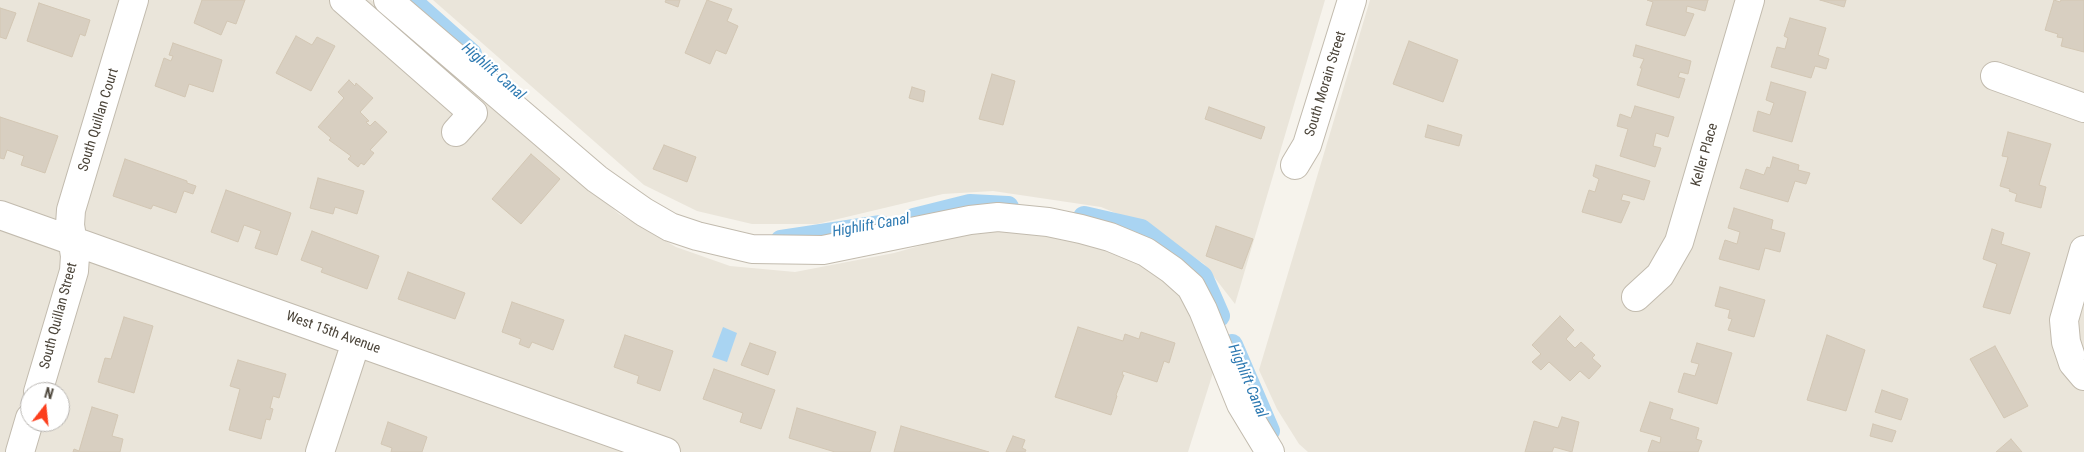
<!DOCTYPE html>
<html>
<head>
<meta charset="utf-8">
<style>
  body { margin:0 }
  #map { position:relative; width:2084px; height:452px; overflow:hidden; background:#f6f3ec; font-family:"Roboto Condensed",sans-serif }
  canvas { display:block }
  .north { position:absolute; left:20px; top:382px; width:50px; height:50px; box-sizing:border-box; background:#fff; border:1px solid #b7b4b0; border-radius:50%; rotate:16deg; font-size:14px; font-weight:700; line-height:20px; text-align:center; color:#4b4439 }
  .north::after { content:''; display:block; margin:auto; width:18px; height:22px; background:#fc3f1d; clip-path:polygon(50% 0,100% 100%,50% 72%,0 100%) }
</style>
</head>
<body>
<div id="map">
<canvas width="2084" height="452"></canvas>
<div class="north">N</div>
</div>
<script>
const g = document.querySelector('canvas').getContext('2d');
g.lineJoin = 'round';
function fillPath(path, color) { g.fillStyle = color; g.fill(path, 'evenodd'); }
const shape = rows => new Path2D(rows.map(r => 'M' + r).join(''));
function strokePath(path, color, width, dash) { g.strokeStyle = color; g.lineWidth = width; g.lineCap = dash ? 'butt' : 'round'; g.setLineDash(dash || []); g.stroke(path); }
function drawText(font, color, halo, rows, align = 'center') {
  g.font = font + ' "Roboto Condensed",sans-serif'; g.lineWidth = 4.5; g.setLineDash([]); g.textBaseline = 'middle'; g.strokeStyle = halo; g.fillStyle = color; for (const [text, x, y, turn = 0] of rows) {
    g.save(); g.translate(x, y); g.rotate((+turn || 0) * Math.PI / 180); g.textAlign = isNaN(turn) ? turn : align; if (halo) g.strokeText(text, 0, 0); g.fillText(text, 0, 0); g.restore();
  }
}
const residential = shape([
  [0,0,371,0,619,214,676,247,730,266,795,272,894,253,973,231,1032,229,1147,258,1186,296,1217,360,1188,452,0,452],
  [30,392,60,392,60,422,30,422],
  [433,0,1325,0,1235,304,1204,264,1150,227,1101,207,993,191,943,194,817,224,752,224,697,211,644,185],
  [1370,0,2084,0,2084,452,1308,452,1299,444,1277,409,1259,370]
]);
const water = shape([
  [723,327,737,333,727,362,712,357]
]);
const canal = shape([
  [410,0,471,54],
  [1084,217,1141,230,1202,277,1219,316],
  [914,219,970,205,1008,207],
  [781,241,881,226],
  [1232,345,1269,431]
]);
const building = shape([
  [202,0,245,0,236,24,227,21,221,35,194,23,202,0],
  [666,0,680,0,678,7,665,2,666,0],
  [707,0,732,9,727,21,738,26,726,54,716,50,710,64,685,53,707,0],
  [1708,0,1705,11,1687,6,1686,12,1694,14,1685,36,1646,25,1653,2,1647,0,1708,0],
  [1820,0,1846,0,1844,7,1820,0],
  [2054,0,2060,2,2061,0,2084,0,2084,52,2061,46,2063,38,2057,37,2058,34,2045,30,2054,0],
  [39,3,90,20,85,36,80,34,72,57,27,41,39,3],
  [0,8,16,13,6,39,0,37,0,8],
  [1790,18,1826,28,1818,55,1829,59,1826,69,1815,66,1811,78,1771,67,1777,47,1785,49,1788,38,1784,36,1790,18],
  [296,36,312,45,317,37,335,46,311,91,276,73,296,36],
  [1409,41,1458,60,1443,102,1393,84,1409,41],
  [173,43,222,60,213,92,189,84,185,97,155,86,164,58,171,61,173,56,169,55,173,43],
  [1636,45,1691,61,1688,74,1680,72,1678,77,1685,79,1679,98,1637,85,1642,68,1640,68,1644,59,1633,56,1636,45],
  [992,74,1015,81,1003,125,979,119,992,74],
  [349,80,355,86,356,83,373,98,360,112,369,121,366,122,370,126,375,121,387,132,370,150,374,153,364,165,361,163,358,167,348,159,351,156,329,140,331,138,318,127,344,98,338,92,349,80],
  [1771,82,1806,92,1792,142,1753,131,1758,111,1770,115,1774,103,1766,100,1771,82],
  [912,87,925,91,923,102,909,98,912,87],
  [1635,106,1674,117,1668,137,1656,133,1653,146,1661,148,1655,167,1620,156,1628,129,1617,126,1620,114,1631,118,1635,106],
  [1209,107,1265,127,1261,139,1205,119,1209,107],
  [0,117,58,136,45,173,21,165,24,156,7,150,4,159,0,158,0,117],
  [1428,125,1462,135,1459,146,1425,137,1428,125],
  [2008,132,2051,144,2039,185,2046,187,2041,208,2015,201,2017,194,2009,191,2010,189,2000,186,2008,157,2002,156,2008,132],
  [664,145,696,157,687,182,653,169,664,145],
  [531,154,560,179,521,224,492,199,531,154],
  [1773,157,1799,165,1798,170,1810,173,1806,184,1795,181,1788,202,1740,188,1746,169,1764,175,1767,167,1770,168,1773,157],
  [125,159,187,181,187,183,196,186,193,194,184,191,176,213,153,205,151,209,113,196,125,159],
  [1596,165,1650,181,1644,200,1623,194,1621,200,1630,202,1621,223,1582,212,1589,190,1595,192,1599,179,1593,176,1596,165],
  [318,178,364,191,357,214,335,207,333,214,310,208,318,178],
  [226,190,291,213,277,255,255,248,261,231,244,225,238,242,211,232,226,190],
  [1734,208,1773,220,1771,229,1785,233,1780,252,1765,248,1759,270,1719,259,1725,240,1737,244,1740,232,1728,228,1734,208],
  [1216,226,1253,239,1242,269,1206,256,1216,226],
  [1992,229,2004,233,2001,244,2030,253,2010,314,1983,307,1997,264,1983,259,1992,229],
  [312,231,379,256,367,289,321,272,323,268,301,260,312,231],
  [408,272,465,293,455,319,398,299,408,272],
  [1720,287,1765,300,1754,337,1728,330,1732,319,1728,318,1730,310,1715,306,1720,287],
  [512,302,564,320,553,350,532,342,529,348,519,344,521,339,502,332,512,302],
  [1560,316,1574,330,1566,339,1575,348,1581,342,1595,355,1592,358,1601,366,1589,379,1580,371,1570,381,1549,362,1541,370,1532,362,1541,354,1532,345,1560,316],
  [124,317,153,326,134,393,98,382,105,358,111,359,124,317],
  [1078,327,1123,341,1125,334,1139,339,1141,332,1175,343,1169,363,1164,361,1157,382,1123,371,1122,375,1124,375,1116,395,1117,396,1111,415,1055,397,1078,327],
  [625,335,673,351,660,391,637,383,639,376,614,367,625,335],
  [1827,335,1865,350,1846,411,1807,400,1827,335],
  [750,343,776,352,768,375,741,365,750,343],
  [1697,343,1732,353,1717,404,1678,392,1684,373,1695,376,1699,364,1691,362,1697,343],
  [1995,346,2028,406,2004,418,1970,359,1995,346],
  [238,360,286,374,279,398,273,396,270,408,273,409,270,420,266,419,261,439,229,430,240,389,230,386,238,360],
  [714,369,775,390,761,429,740,422,743,413,703,399,714,369],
  [1882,390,1908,399,1901,420,1875,412,1882,390],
  [1650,402,1673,409,1670,419,1699,428,1696,439,1702,441,1698,452,1648,452,1652,440,1660,443,1661,437,1640,431,1650,402],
  [92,407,118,415,112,436,123,439,120,452,73,452,74,449,79,451,92,407],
  [797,408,876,432,870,452,835,452,789,438,797,408],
  [1562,417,1579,422,1572,452,1554,447,1552,452,1525,452,1534,421,1558,428,1562,417],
  [388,422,427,437,422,452,391,452,392,448,381,444,388,422],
  [1873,424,1896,431,1892,442,1870,436,1873,424],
  [901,426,989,452,894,452,901,426],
  [1013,436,1025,440,1022,448,1026,450,1025,452,1006,452,1013,436],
  [2011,439,2022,452,1996,452,2011,439]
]);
const minor = shape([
  [344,0,473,113,456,132],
  [388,0,597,179,644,212,670,227,697,236,752,249,823,250,970,220,998,217,1048,222,1081,229,1110,237,1146,252,1172,270,1191,287,1203,310,1241,404,1270,452],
  [1995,76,2084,108],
  [1295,165,1307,145,1352,0],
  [0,215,666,452],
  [2084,250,2064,320,2066,342,2073,363,2084,376],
  [1636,297,1660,275,1679,242,1750,0],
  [38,392,74,271,75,256,70,225,71,210,134,0],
  [20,452,30,418],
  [320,452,356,342]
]);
const streetNames = [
  ["South Morain Street",1326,84,-73],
  ["South Quillan Court",99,120,-73],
  ["Keller Place",1705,155,-74],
  ["South Quillan Street",59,316,-75],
  ["West 15th Avenue",333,333,20]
];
const waterNames = [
  ["Highlift Canal",493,72,41],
  ["Highlift Canal",871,226,-10],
  ["Highlift Canal",1247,381,67]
];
fillPath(residential, '#eae5da');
fillPath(water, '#a9d4f2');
strokePath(canal, '#a9d4f2', 22);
fillPath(building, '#d8cfc1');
strokePath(building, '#d3c7b4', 1);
strokePath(minor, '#c2bbae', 30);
strokePath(minor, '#fff', 28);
drawText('14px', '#4b4439', '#fff', streetNames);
drawText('italic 15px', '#2e7ab2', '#fff', waterNames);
</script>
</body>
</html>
